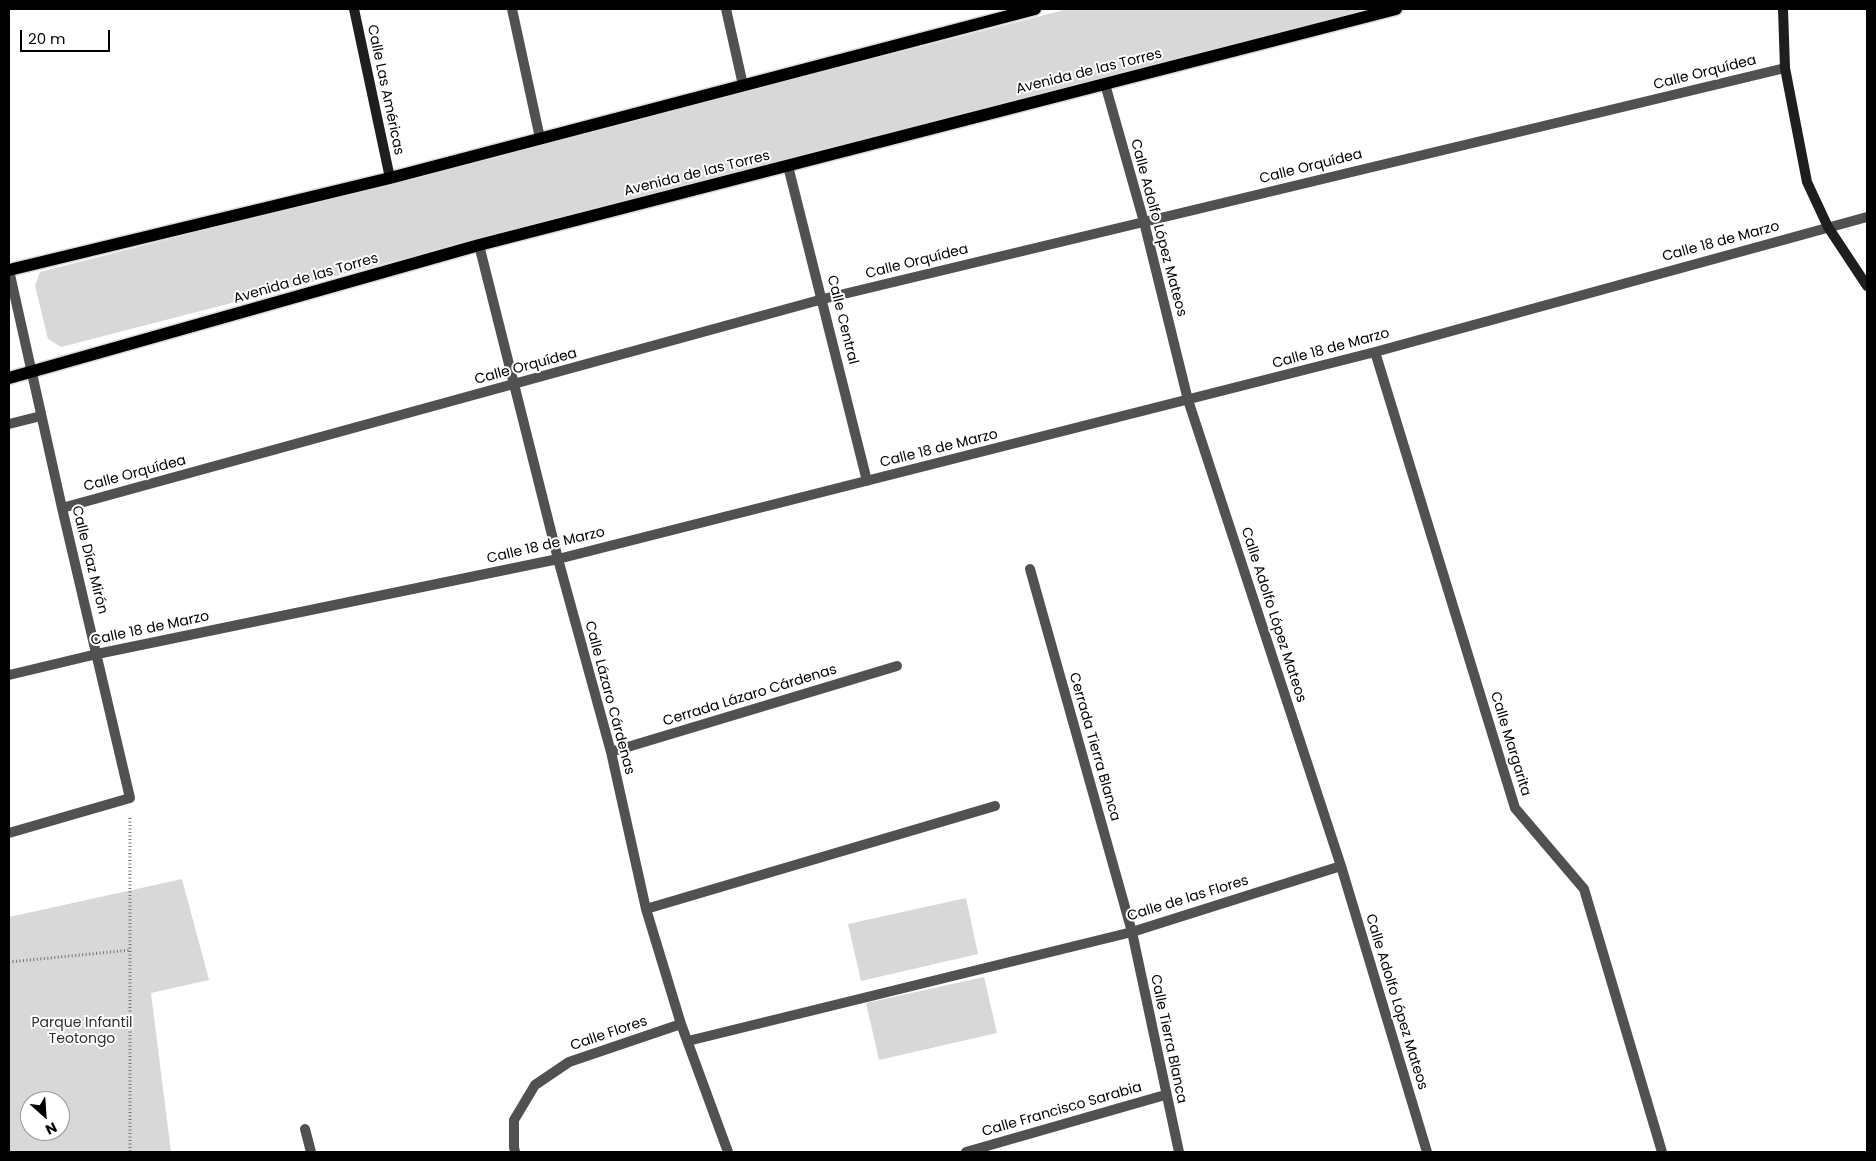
<!DOCTYPE html>
<html>
<head>
<meta charset="utf-8">
<style>
  body { margin:0 }
  #map { position:relative; width:1876px; height:1161px; overflow:hidden; background:#fff; font-family:Poppins,sans-serif }
  canvas { display:block }
  .frame { position:absolute; inset:0; border:10px solid #000; pointer-events:none }
  .north { position:absolute; left:20px; top:1091px; width:50px; height:50px; box-sizing:border-box; background:#fff; border:1px solid #999; border-radius:50%; rotate:154deg; font-size:14px; font-weight:700; line-height:20px; text-align:center; color:#000 }
  .north::after { content:''; display:block; margin:auto; width:18px; height:22px; background:#000; clip-path:polygon(50% 0,100% 100%,50% 72%,0 100%) }
  .scale { position:absolute; left:20px; top:30px; width:90px; height:22px; box-sizing:border-box; border:2px solid #000; border-top:0; padding-left:6px; font-size:15px; line-height:18px; white-space:nowrap; color:#000; -webkit-text-stroke:4px #fff; paint-order:stroke }
</style>
</head>
<body>
<div id="map">
<canvas width="1876" height="1161"></canvas>
<div class="frame"></div>
<div class="north">N</div>
<div class="scale">20 m</div>
</div>
<script>
const g = document.querySelector('canvas').getContext('2d');
g.lineJoin = 'round';
function fillPath(path, color) { g.fillStyle = color; g.fill(path, 'evenodd'); }
const shape = rows => new Path2D(rows.map(r => 'M' + r).join(''));
function strokePath(path, color, width, dash) { g.strokeStyle = color; g.lineWidth = width; g.lineCap = dash ? 'butt' : 'round'; g.setLineDash(dash || []); g.stroke(path); }
function drawText(font, color, halo, rows, align = 'center') {
  g.font = font + ' Poppins,sans-serif'; g.lineWidth = 4; g.setLineDash([]); g.textBaseline = 'middle'; g.strokeStyle = halo; g.fillStyle = color; for (const [text, x, y, turn = 0] of rows) {
    g.save(); g.translate(x, y); g.rotate((+turn || 0) * Math.PI / 180); g.textAlign = isNaN(turn) ? turn : align; if (halo) g.strokeText(text, 0, 0); g.fillText(text, 0, 0); g.restore();
  }
}
const green = shape([
  [1068,9,1371,9,61,347,48,339,35,286,40,272],
  [182,879,209,980,151,993,171,1152,9,1152,9,917],
  [30,1101,60,1101,60,1131,30,1131],
  [966,898,978,954,861,981,848,924],
  [984,977,997,1033,879,1060,866,1003]
]);
const path = shape([
  [130,818,130,1152],
  [9,962,131,950]
]);
const street = shape([
  [512,9,540,138],
  [726,9,743,85],
  [1105,84,1144,222,1188,400,1341,866,1427,1152],
  [788,166,867,481],
  [479,245,558,559,611,752,646,909,681,1024,728,1152],
  [9,270,62,508,130,798,9,833],
  [1375,352,1515,808,1584,889,1662,1152],
  [9,424,41,416],
  [62,508,823,299,1785,68],
  [1030,569,1132,932,1179,1152],
  [9,675,97,654,558,559,1375,352,1867,217],
  [611,752,897,666],
  [646,909,995,806],
  [688,1041,1132,932,1341,866],
  [305,1129,311,1152],
  [515,1152,514,1147,514,1120,535,1085,569,1062,681,1024],
  [966,1152,1165,1095]
]);
const secondary = shape([
  [354,9,390,178],
  [1783,9,1785,68,1807,182,1828,227,1867,286]
]);
const primary = shape([
  [9,270,390,178,1035,9],
  [9,378,479,245,1396,9]
]);
const streetNames = [
  ["Avenida de las Torres",1089,72,-14],
  ["Calle Orquídea",1705,73,-14],
  ["Calle Las Américas",385,90,78],
  ["Calle Orquídea",1311,167,-14],
  ["Avenida de las Torres",697,174,-14],
  ["Calle Adolfo López Mateos",1158,228,75],
  ["Calle 18 de Marzo",1721,242,-15],
  ["Calle Orquídea",917,262,-14],
  ["Avenida de las Torres",306,279,-16],
  ["Calle Central",842,320,76],
  ["Calle 18 de Marzo",1331,349,-15],
  ["Calle Orquídea",526,367,-15],
  ["Calle 18 de Marzo",939,449,-14],
  ["Calle Orquídea",135,474,-15],
  ["Calle 18 de Marzo",546,546,-13],
  ["Calle Díaz Mirón",89,560,76],
  ["Calle Adolfo López Mateos",1273,615,72],
  ["Calle 18 de Marzo",150,629,-12],
  ["Cerrada Lázaro Cárdenas",750,696,-17],
  ["Calle Lázaro Cárdenas",609,698,75],
  ["Calle Margarita",1510,744,73],
  ["Cerrada Tierra Blanca",1094,747,74],
  ["Calle de las Flores",1188,899,-17],
  ["Calle Adolfo López Mateos",1396,1002,73],
  ["Calle Flores",609,1034,-19],
  ["Calle Tierra Blanca",1168,1039,78],
  ["Calle Francisco Sarabia",1062,1110,-16]
];
const parkNames = [
  ["Parque Infantil",82,1023],
  ["Teotongo",82,1039]
];
fillPath(green, '#d8d8d8');
strokePath(primary, '#dbdbdb', 15);
strokePath(path, '#737373', 3, [1, 2.5]);
strokePath(street, '#515151', 10);
strokePath(secondary, '#1e1e1e', 10);
strokePath(primary, '#000', 12);
drawText('14px', '#000', '#fff', streetNames);
drawText('14px', '#2f2f2f', '#fff', parkNames);
</script>
</body>
</html>
